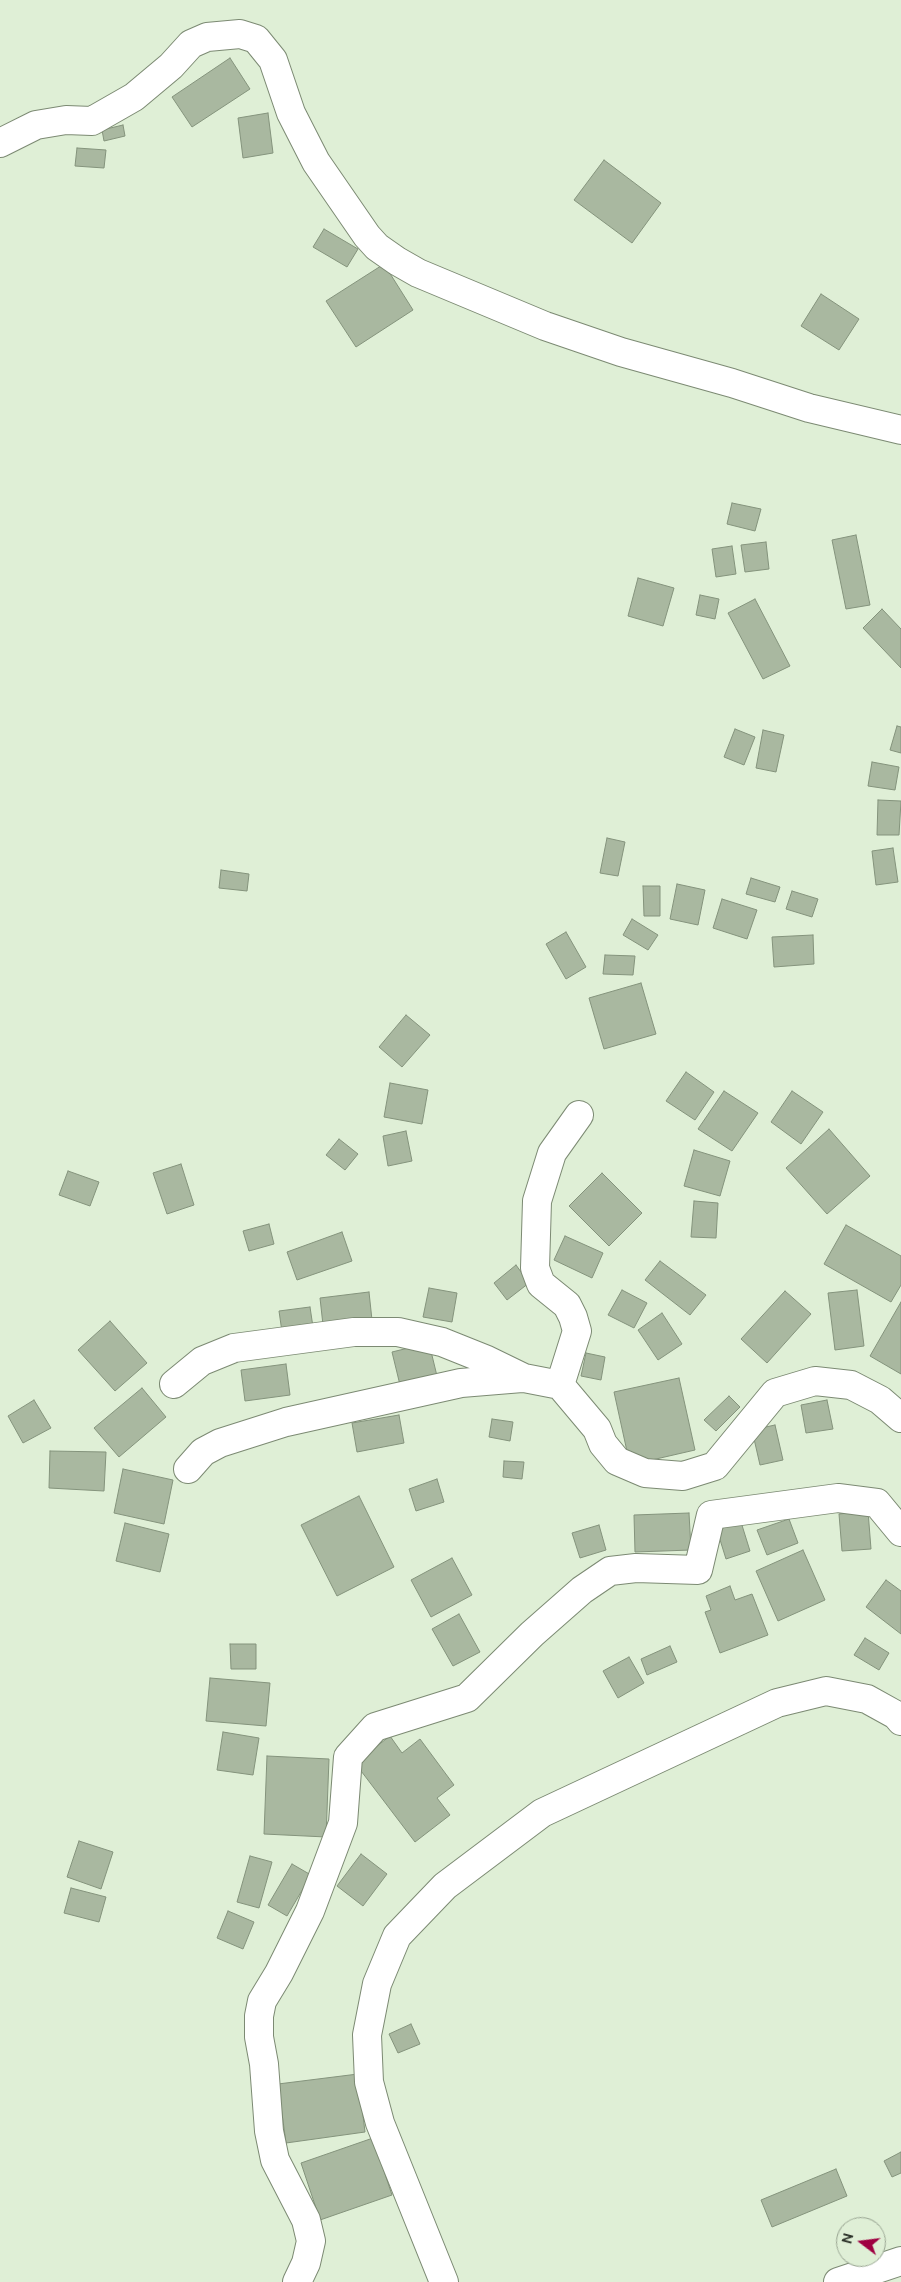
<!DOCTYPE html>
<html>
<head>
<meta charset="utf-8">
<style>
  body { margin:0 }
  #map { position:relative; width:901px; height:2282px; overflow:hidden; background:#dfefd6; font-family:Ubuntu,sans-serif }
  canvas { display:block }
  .north { position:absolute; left:836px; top:2217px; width:50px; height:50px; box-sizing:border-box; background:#dfefd6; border:1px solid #98a491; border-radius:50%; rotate:285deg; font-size:14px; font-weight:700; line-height:20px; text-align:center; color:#2d332a }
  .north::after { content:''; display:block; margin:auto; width:18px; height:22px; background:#9f0142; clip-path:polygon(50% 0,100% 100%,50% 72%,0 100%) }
</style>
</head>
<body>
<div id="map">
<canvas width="901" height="2282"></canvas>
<div class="north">N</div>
</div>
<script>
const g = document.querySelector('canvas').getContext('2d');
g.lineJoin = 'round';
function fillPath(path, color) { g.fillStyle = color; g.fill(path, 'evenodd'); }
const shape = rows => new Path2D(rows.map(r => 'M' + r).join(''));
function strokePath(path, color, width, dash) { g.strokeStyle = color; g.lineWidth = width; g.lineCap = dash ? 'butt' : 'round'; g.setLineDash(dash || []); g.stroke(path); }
const building = shape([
  [230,58,250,89,192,127,172,97,230,58],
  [268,113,273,153,243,158,238,118,268,113],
  [123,125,125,136,104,141,102,130,123,125],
  [77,148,106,150,104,168,75,166,77,148],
  [604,160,661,203,632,243,574,200,604,160],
  [324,229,358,249,347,267,313,247,324,229],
  [384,264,413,310,356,347,326,301,384,264],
  [821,294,859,319,839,350,801,326,821,294],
  [732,503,761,509,755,531,727,524,732,503],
  [856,535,870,605,846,609,832,540,856,535],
  [766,542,769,569,745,572,741,545,766,542],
  [732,546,736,574,716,577,712,549,732,546],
  [638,578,674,588,663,626,628,616,638,578],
  [700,595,719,599,715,619,696,615,700,595],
  [755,599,790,666,763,679,728,613,755,599],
  [882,609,901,629,901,668,863,628,882,609],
  [897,726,901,727,901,753,890,750,897,726],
  [735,729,755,737,744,765,724,757,735,729],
  [763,730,784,735,776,772,756,768,763,730],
  [872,762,899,767,895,790,868,786,872,762],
  [878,800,901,801,899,835,877,835,878,800],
  [607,838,625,842,618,876,600,873,607,838],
  [893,848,898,882,876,885,872,851,893,848],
  [221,870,249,874,247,891,219,888,221,870],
  [751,878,780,887,775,902,746,894,751,878],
  [677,884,705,890,698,925,670,919,677,884],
  [643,886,660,886,660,916,644,916,643,886],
  [792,891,818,899,812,917,786,909,792,891],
  [722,899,757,910,747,939,713,928,722,899],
  [632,919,658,935,648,950,623,935,632,919],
  [566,932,586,967,566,979,546,944,566,932],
  [813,935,814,964,774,967,772,937,813,935],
  [605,955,635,956,633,975,603,974,605,955],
  [641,983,656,1034,604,1049,589,998,641,983],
  [406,1015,430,1035,402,1067,379,1047,406,1015],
  [686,1072,714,1092,695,1120,666,1101,686,1072],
  [390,1083,428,1090,422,1124,384,1117,390,1083],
  [724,1091,758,1113,732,1151,698,1129,724,1091],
  [792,1091,823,1112,801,1144,771,1122,792,1091],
  [829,1129,870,1176,827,1214,786,1168,829,1129],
  [406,1131,412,1161,388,1166,383,1136,406,1131],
  [339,1139,358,1154,345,1170,326,1155,339,1139],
  [694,1150,730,1161,720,1196,684,1186,694,1150],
  [181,1164,194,1205,167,1214,153,1173,181,1164],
  [68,1171,99,1182,90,1206,59,1195,68,1171],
  [602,1173,642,1213,609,1246,569,1206,602,1173],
  [694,1201,718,1203,716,1238,691,1237,694,1201],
  [269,1224,274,1244,249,1251,243,1231,269,1224],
  [846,1225,901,1256,901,1285,891,1302,824,1264,846,1225],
  [342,1232,352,1261,297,1280,287,1252,342,1232],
  [565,1236,603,1253,592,1278,554,1260,565,1236],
  [660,1261,706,1295,690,1315,645,1280,660,1261],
  [516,1265,529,1283,507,1300,494,1283,516,1265],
  [429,1288,457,1293,452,1322,423,1317,429,1288],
  [622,1290,647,1303,634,1328,608,1315,622,1290],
  [857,1290,864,1346,835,1350,828,1293,857,1290],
  [785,1291,811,1314,767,1363,741,1339,785,1291],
  [369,1292,372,1320,323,1325,320,1298,369,1292],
  [901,1302,901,1374,870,1356,901,1302],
  [310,1307,313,1327,282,1332,279,1311,310,1307],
  [662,1313,682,1344,658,1360,638,1330,662,1313],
  [110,1321,147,1363,115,1391,78,1350,110,1321],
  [429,1343,437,1376,400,1385,392,1352,429,1343],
  [586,1353,605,1357,601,1380,581,1376,586,1353],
  [286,1364,290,1395,245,1401,241,1370,286,1364],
  [679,1378,695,1450,630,1465,614,1392,679,1378],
  [142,1388,166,1417,119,1457,94,1428,142,1388],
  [729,1396,740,1407,716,1431,704,1420,729,1396],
  [34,1400,51,1428,23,1443,8,1416,34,1400],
  [827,1400,833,1429,806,1433,801,1405,827,1400],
  [399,1415,404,1443,357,1452,352,1423,399,1415],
  [492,1419,513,1422,510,1441,489,1437,492,1419],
  [775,1425,783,1460,760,1465,752,1430,775,1425],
  [50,1451,106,1452,104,1491,49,1488,50,1451],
  [504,1461,524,1462,522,1479,503,1477,504,1461],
  [123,1469,173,1480,164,1524,114,1513,123,1469],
  [437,1479,444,1502,416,1511,409,1489,437,1479],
  [359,1496,394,1567,337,1596,301,1525,359,1496],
  [868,1511,871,1549,842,1551,839,1514,868,1511],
  [689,1513,691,1550,635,1552,634,1515,689,1513],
  [789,1519,798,1543,767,1555,757,1530,789,1519],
  [741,1522,750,1551,726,1559,717,1530,741,1522],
  [125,1523,169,1534,160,1572,116,1561,125,1523],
  [599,1525,606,1550,580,1558,572,1533,599,1525],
  [803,1550,825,1600,778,1621,756,1571,803,1550],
  [452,1558,472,1595,431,1617,411,1580,452,1558],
  [886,1580,901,1591,901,1634,866,1607,886,1580],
  [730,1586,735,1600,752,1594,768,1635,720,1653,705,1612,711,1610,706,1596,730,1586],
  [459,1614,480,1652,453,1666,432,1629,459,1614],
  [865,1638,889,1653,879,1670,854,1655,865,1638],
  [230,1644,256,1644,256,1669,231,1669,230,1644],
  [670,1646,677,1662,647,1675,641,1659,670,1646],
  [629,1657,644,1683,618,1698,603,1671,629,1657],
  [210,1678,270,1683,266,1726,206,1721,210,1678],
  [223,1732,259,1738,253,1775,217,1770,223,1732],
  [390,1736,402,1753,420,1739,454,1785,437,1798,450,1815,415,1842,355,1763,390,1736],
  [267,1756,329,1759,326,1837,264,1834,267,1756],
  [79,1841,113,1852,101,1889,67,1877,79,1841],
  [361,1854,387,1874,363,1906,337,1886,361,1854],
  [250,1856,272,1862,259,1908,237,1902,250,1856],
  [292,1864,311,1875,287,1916,268,1905,292,1864],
  [71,1888,106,1897,99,1922,64,1913,71,1888],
  [228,1911,254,1922,243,1949,217,1938,228,1911],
  [411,2024,420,2044,398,2053,389,2034,411,2024],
  [358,2074,365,2132,286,2143,278,2084,358,2074],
  [373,2138,392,2195,320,2220,301,2163,373,2138],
  [901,2152,901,2173,892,2177,884,2161,901,2152],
  [836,2169,847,2196,772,2227,761,2200,836,2169]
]);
const street = shape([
  [0,143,36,125,66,120,92,121,134,97,171,66,191,44,207,37,240,34,256,39,273,60,291,113,316,162,367,236,377,247,397,261,418,273,545,326,621,352,732,383,809,408,901,430],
  [174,1384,202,1361,234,1348,354,1332,398,1332,442,1342,487,1360,524,1378,560,1385,597,1429,603,1444,617,1461,645,1473,683,1476,715,1466,775,1393,815,1381,851,1385,880,1400,901,1418],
  [560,1385,577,1331,573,1317,567,1305,541,1284,535,1268,537,1201,552,1153,579,1115],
  [188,1469,203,1452,220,1443,286,1422,461,1383,522,1378],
  [297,2282,306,2263,311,2241,306,2220,275,2160,269,2131,264,2064,259,2037,259,2016,262,2001,279,1973,310,1911,343,1823,348,1757,375,1727,467,1698,532,1634,582,1590,610,1571,636,1568,698,1570,711,1515,838,1498,877,1503,901,1532],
  [444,2282,380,2123,369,2082,367,2035,377,1984,397,1936,445,1886,542,1813,777,1703,826,1691,867,1699,896,1715,901,1721],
  [838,2282,901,2261]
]);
fillPath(building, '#a9b8a0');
strokePath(building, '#84937c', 1);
strokePath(street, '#7c8a73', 30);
strokePath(street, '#fff', 28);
</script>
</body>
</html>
